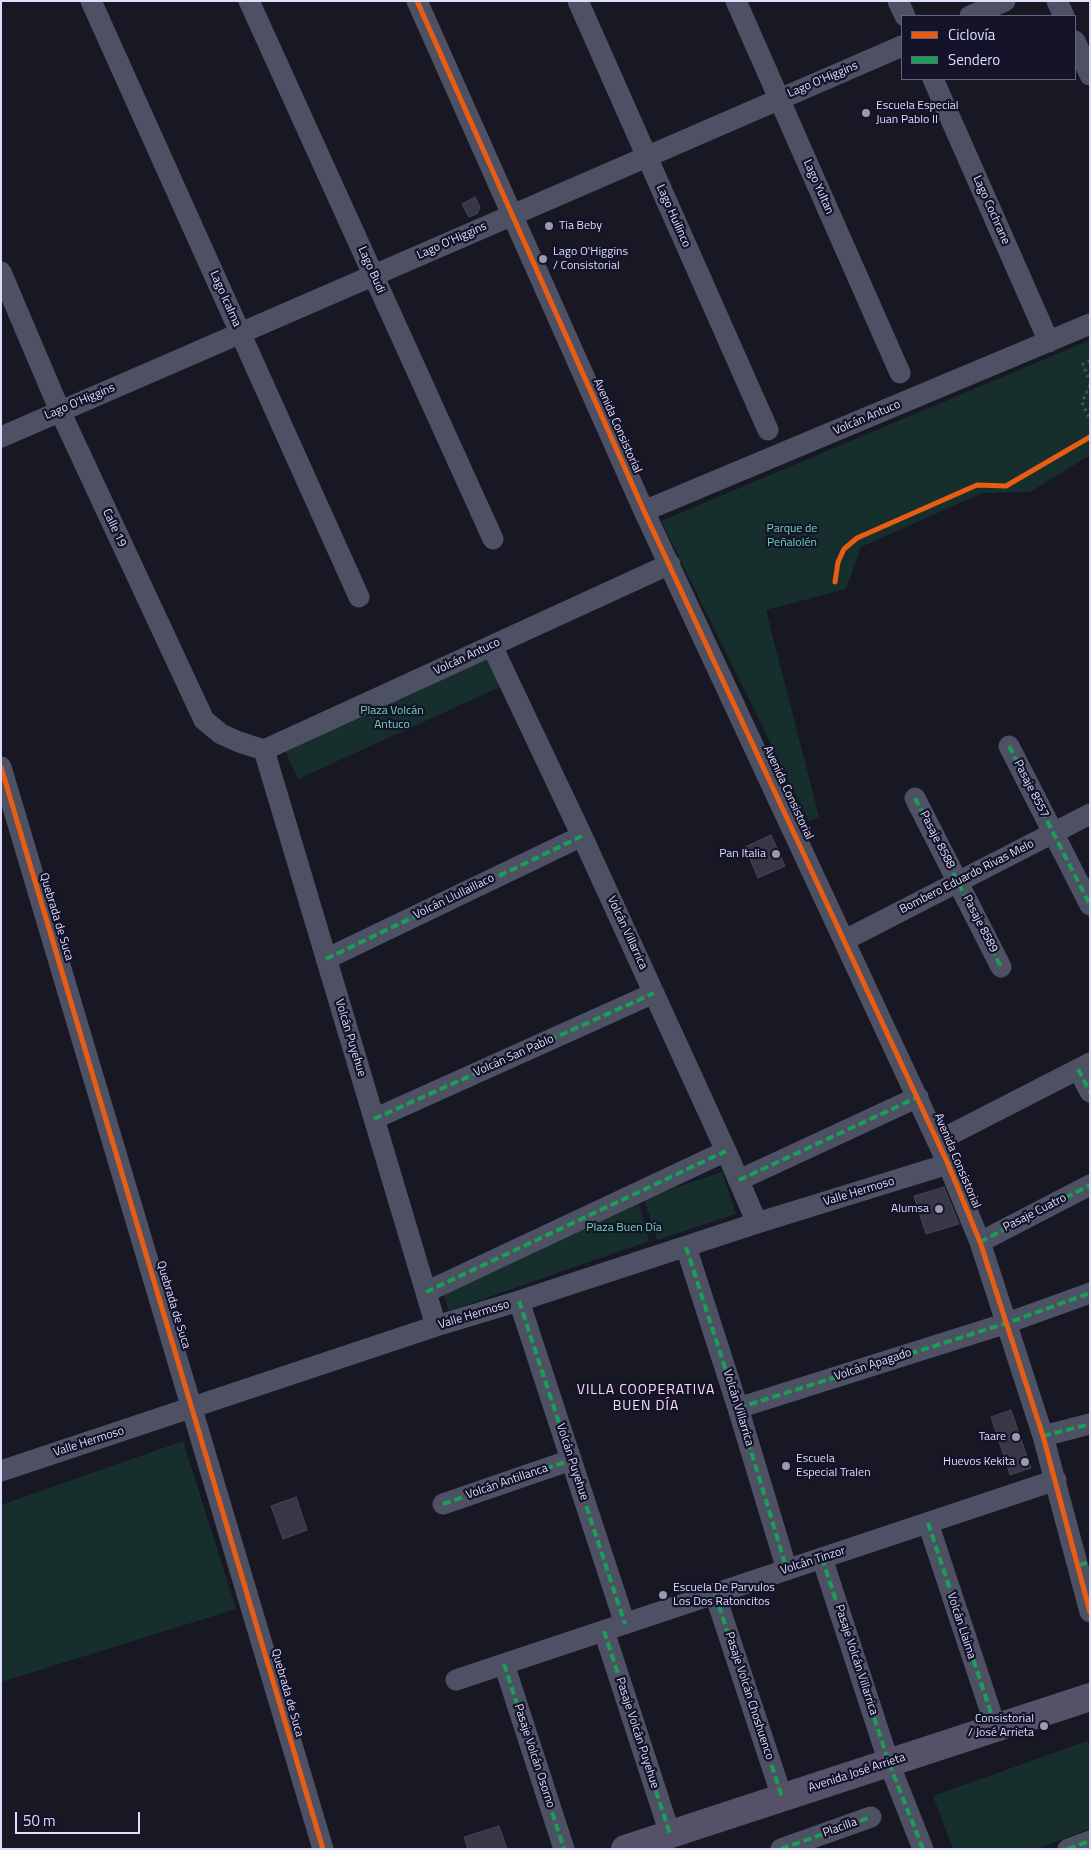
<!DOCTYPE html>
<html>
<head>
<meta charset="utf-8">
<style>
  body { margin:0 }
  #map { position:relative; width:1091px; height:1850px; overflow:hidden; background:#181824; font-family:"Titillium Web",sans-serif }
  canvas { display:block }
  .frame { position:absolute; inset:0; border:2px solid #dedefc; pointer-events:none }
  .legend { position:absolute; left:901px; top:15px; width:175px; height:65px; box-sizing:border-box; background:#141329; border:1px solid #65647d; margin:0; padding:6px 9px; list-style:none; font-size:15px; color:#dedefc }
  .legend li { display:flex; align-items:center; gap:10px; height:25px }
  .legend b { width:25px; border:1px solid #65647d }
  .scale { position:absolute; left:15px; top:1812px; width:125px; height:22px; box-sizing:border-box; border:2px solid #dedefc; border-top:0; padding-left:6px; font-size:15px; line-height:18px; white-space:nowrap; color:#dedefc; -webkit-text-stroke:4px #141329; paint-order:stroke }
</style>
</head>
<body>
<div id="map">
<canvas width="1091" height="1850"></canvas>
<div class="frame"></div>
<ul class="legend">
<li><b style="height:6px;background:#e95d12"></b>Ciclovía</li>
<li><b style="height:6px;background:#1a9f57"></b>Sendero</li>
</ul>
<div class="scale">50 m</div>
</div>
<script>
const g = document.querySelector('canvas').getContext('2d');
g.lineJoin = 'round';
function fillPath(path, color) { g.fillStyle = color; g.fill(path, 'evenodd'); }
const shape = rows => new Path2D(rows.map(r => 'M' + r).join(''));
function strokePath(path, color, width, dash) { g.strokeStyle = color; g.lineWidth = width; g.lineCap = dash ? 'butt' : 'round'; g.setLineDash(dash || []); g.stroke(path); }
function drawText(font, color, halo, rows, align = 'center') {
  g.font = font + ' "Titillium Web",sans-serif'; g.lineWidth = 4.5; g.setLineDash([]); g.textBaseline = 'middle'; g.strokeStyle = halo; g.fillStyle = color; for (const [text, x, y, turn = 0] of rows) {
    g.save(); g.translate(x, y); g.rotate((+turn || 0) * Math.PI / 180); g.textAlign = isNaN(turn) ? turn : align; if (halo) g.strokeText(text, 0, 0); g.fillText(text, 0, 0); g.restore();
  }
}
const green = shape([
  [1090,340,1090,455,1030,492,982,493,861,547,846,589,766,610,819,817,809,821,661,521],
  [486,656,500,687,298,779,284,749],
  [722,1172,736,1214,657,1240,644,1198],
  [638,1200,649,1241,449,1311,443,1293],
  [183,1441,236,1609,1,1682,1,1505],
  [1087,1741,1090,1746,1090,1829,1036,1849,953,1849,933,1796]
]);
const building = shape([
  [475,197,480,207,477,214,469,217,462,204,475,197],
  [771,835,785,866,758,878,745,847,771,835],
  [944,1187,959,1224,926,1234,914,1196,944,1187],
  [1011,1410,1031,1468,1010,1475,991,1417,1011,1410],
  [296,1497,307,1530,283,1539,271,1506,296,1497],
  [499,1826,507,1849,468,1849,464,1837,499,1826]
]);
const path = shape([
  [1090,361,1083,364,1090,382],
  [1090,385,1082,402,1090,420]
]);
const minor = shape([
  [91,1,359,597],
  [249,1,493,539],
  [417,1,644,511,948,1164,980,1242,1043,1436,1090,1612],
  [578,1,768,430],
  [736,1,900,373],
  [898,1,905,16],
  [1057,1,1064,16],
  [970,16,1005,1],
  [1075,41,1090,75],
  [933,79,1049,342],
  [1,272,60,411,204,720,221,734,239,742,264,750],
  [1,437,902,46],
  [644,511,1090,324],
  [492,646,582,836,726,1151,757,1223],
  [1009,746,1090,905],
  [264,750,436,1326],
  [264,750,670,564],
  [1,767,323,1849],
  [915,798,1001,967],
  [845,940,1090,814],
  [326,959,582,836],
  [1078,1069,1090,1092],
  [374,1119,654,993],
  [938,1141,1090,1063],
  [739,1180,918,1097],
  [980,1242,1090,1185],
  [686,1247,738,1408,787,1570],
  [426,1292,726,1151],
  [519,1301,625,1624],
  [738,1408,1007,1323,1090,1293],
  [1043,1436,1090,1424],
  [1,1471,436,1326,519,1301,757,1223,948,1164],
  [443,1504,571,1460],
  [928,1523,996,1728],
  [822,1558,889,1763,923,1849],
  [715,1594,782,1797],
  [604,1631,670,1834],
  [504,1664,564,1849],
  [456,1680,1056,1480],
  [781,1849,871,1817],
  [1068,1849,1090,1841]
]);
const major = shape([
  [625,1849,1090,1697]
]);
const quiet = shape([
  [1009,746,1090,905],
  [915,798,1001,967],
  [326,959,582,836],
  [1078,1069,1090,1092],
  [374,1119,654,993],
  [739,1180,918,1097],
  [980,1242,1090,1185],
  [686,1247,738,1408,787,1570],
  [426,1292,726,1151],
  [519,1301,625,1624],
  [738,1408,1007,1323,1090,1293],
  [1043,1436,1090,1424],
  [443,1504,571,1460],
  [928,1523,996,1728],
  [822,1558,889,1763,923,1849],
  [1079,1565,1090,1562],
  [715,1594,782,1797],
  [604,1631,670,1834],
  [504,1664,564,1849],
  [781,1849,871,1817],
  [1068,1849,1090,1841]
]);
const cycleway = shape([
  [417,1,644,511,948,1164,980,1242,1043,1436,1090,1612],
  [835,582,838,562,844,549,857,538,977,485,1006,486,1090,437],
  [1,767,323,1849]
]);
const markers = [
  [866,113,5,"#9999b0"],
  [549,226,5,"#9999b0"],
  [543,259,5,"#9999b0"],
  [776,854,5,"#9999b0"],
  [939,1209,5,"#9999b0"],
  [1016,1437,5,"#9999b0"],
  [1025,1462,5,"#9999b0"],
  [786,1466,5,"#9999b0"],
  [663,1595,5,"#9999b0"],
  [1044,1726,5,"#9999b0"]
];
const streetNames = [
  ["Lago O'Higgins",823,80,-23],
  ["Lago Yultan",818,187,66],
  ["Lago Cochrane",991,210,66],
  ["Lago Huilinco",673,216,66],
  ["Lago O'Higgins",452,241,-24],
  ["Lago Budi",371,270,66],
  ["Lago Icalma",225,299,66],
  ["Lago O'Higgins",80,402,-23],
  ["Volcán Antuco",867,418,-23],
  ["Avenida Consistorial",617,426,66],
  ["Calle 19",114,528,65],
  ["Volcán Antuco",467,657,-25],
  ["Pasaje 8557",1031,789,63],
  ["Avenida Consistorial",788,793,65],
  ["Pasaje 8588",937,840,63],
  ["Bombero Eduardo Rivas Melo",967,877,-27],
  ["Volcán Llullaillaco",454,897,-26],
  ["Quebrada de Suca",56,917,73],
  ["Pasaje 8589",980,924,63],
  ["Volcán Villarrica",627,933,65],
  ["Volcán Puyehue",350,1038,73],
  ["Volcán San Pablo",514,1056,-24],
  ["Avenida Consistorial",957,1161,67],
  ["Valle Hermoso",859,1192,-17],
  ["Pasaje Cuatro",1035,1213,-27],
  ["Quebrada de Suca",173,1305,73],
  ["Valle Hermoso",474,1315,-17],
  ["Volcán Apagado",873,1365,-18],
  ["Volcán Villarrica",738,1408,73],
  ["Valle Hermoso",89,1442,-18],
  ["Volcán Puyehue",572,1462,72],
  ["Volcán Antillanca",507,1482,-19],
  ["Volcán Tinzor",813,1561,-18],
  ["Volcán Llaima",961,1626,72],
  ["Pasaje Volcán Villarrica",856,1660,72],
  ["Quebrada de Suca",287,1693,74],
  ["Pasaje Volcán Choshuenco",749,1696,72],
  ["Pasaje Volcán Puyehue",637,1733,72],
  ["Pasaje Volcán Osorno",534,1756,72],
  ["Avenida José Arrieta",857,1773,-18],
  ["Placilla",840,1828,-20]
];
const poiNames = [
  ["Escuela Especial",876,106],
  ["Juan Pablo II",876,120],
  ["Tia Beby",559,226],
  ["Lago O'Higgins",553,252],
  ["/ Consistorial",553,266],
  ["Pan Italia",766,854,"right"],
  ["Alumsa",929,1209,"right"],
  ["Taare",1006,1437,"right"],
  ["Escuela",796,1459],
  ["Especial Tralen",796,1473],
  ["Huevos Kekita",1015,1462,"right"],
  ["Escuela De Parvulos",673,1588],
  ["Los Dos Ratoncitos",673,1602],
  ["Consistorial",1034,1719,"right"],
  ["/ José Arrieta",1034,1733,"right"]
];
const parkNames = [
  ["Parque de",792,529],
  ["Peñalolén",792,543],
  ["Plaza Volcán",392,711],
  ["Antuco",392,725],
  ["Plaza Buen Día",624,1228]
];
const neighbourhoodNames = [
  ["VILLA COOPERATIVA",646,1391],
  ["BUEN DÍA",646,1407]
];
fillPath(green, '#162e2c');
fillPath(building, '#373745');
strokePath(building, '#454456', 1);
strokePath(path, '#46545e', 3, [2.5, 4]);
strokePath(minor, '#4e5064', 21);
strokePath(major, '#555168', 28);
strokePath(quiet, '#1a9f57', 4, [8, 4]);
strokePath(cycleway, '#e95d12', 5);
for (const [x, y, r, color] of markers) { const dot = new Path2D(); dot.arc(x, y, r, 0, 2 * Math.PI); g.fillStyle = color; g.fill(dot); strokePath(dot, '#141329', 2); }
drawText('12px', '#dedefc', '#141329', streetNames);
drawText('12px', '#dedefc', '#141329', poiNames, 'left');
drawText('12px', '#6ed7ae', '#141329', parkNames);
g.letterSpacing = '1px';
drawText('14px', '#fcdff6', '#141329', neighbourhoodNames);
g.letterSpacing = '0px';
</script>
</body>
</html>
